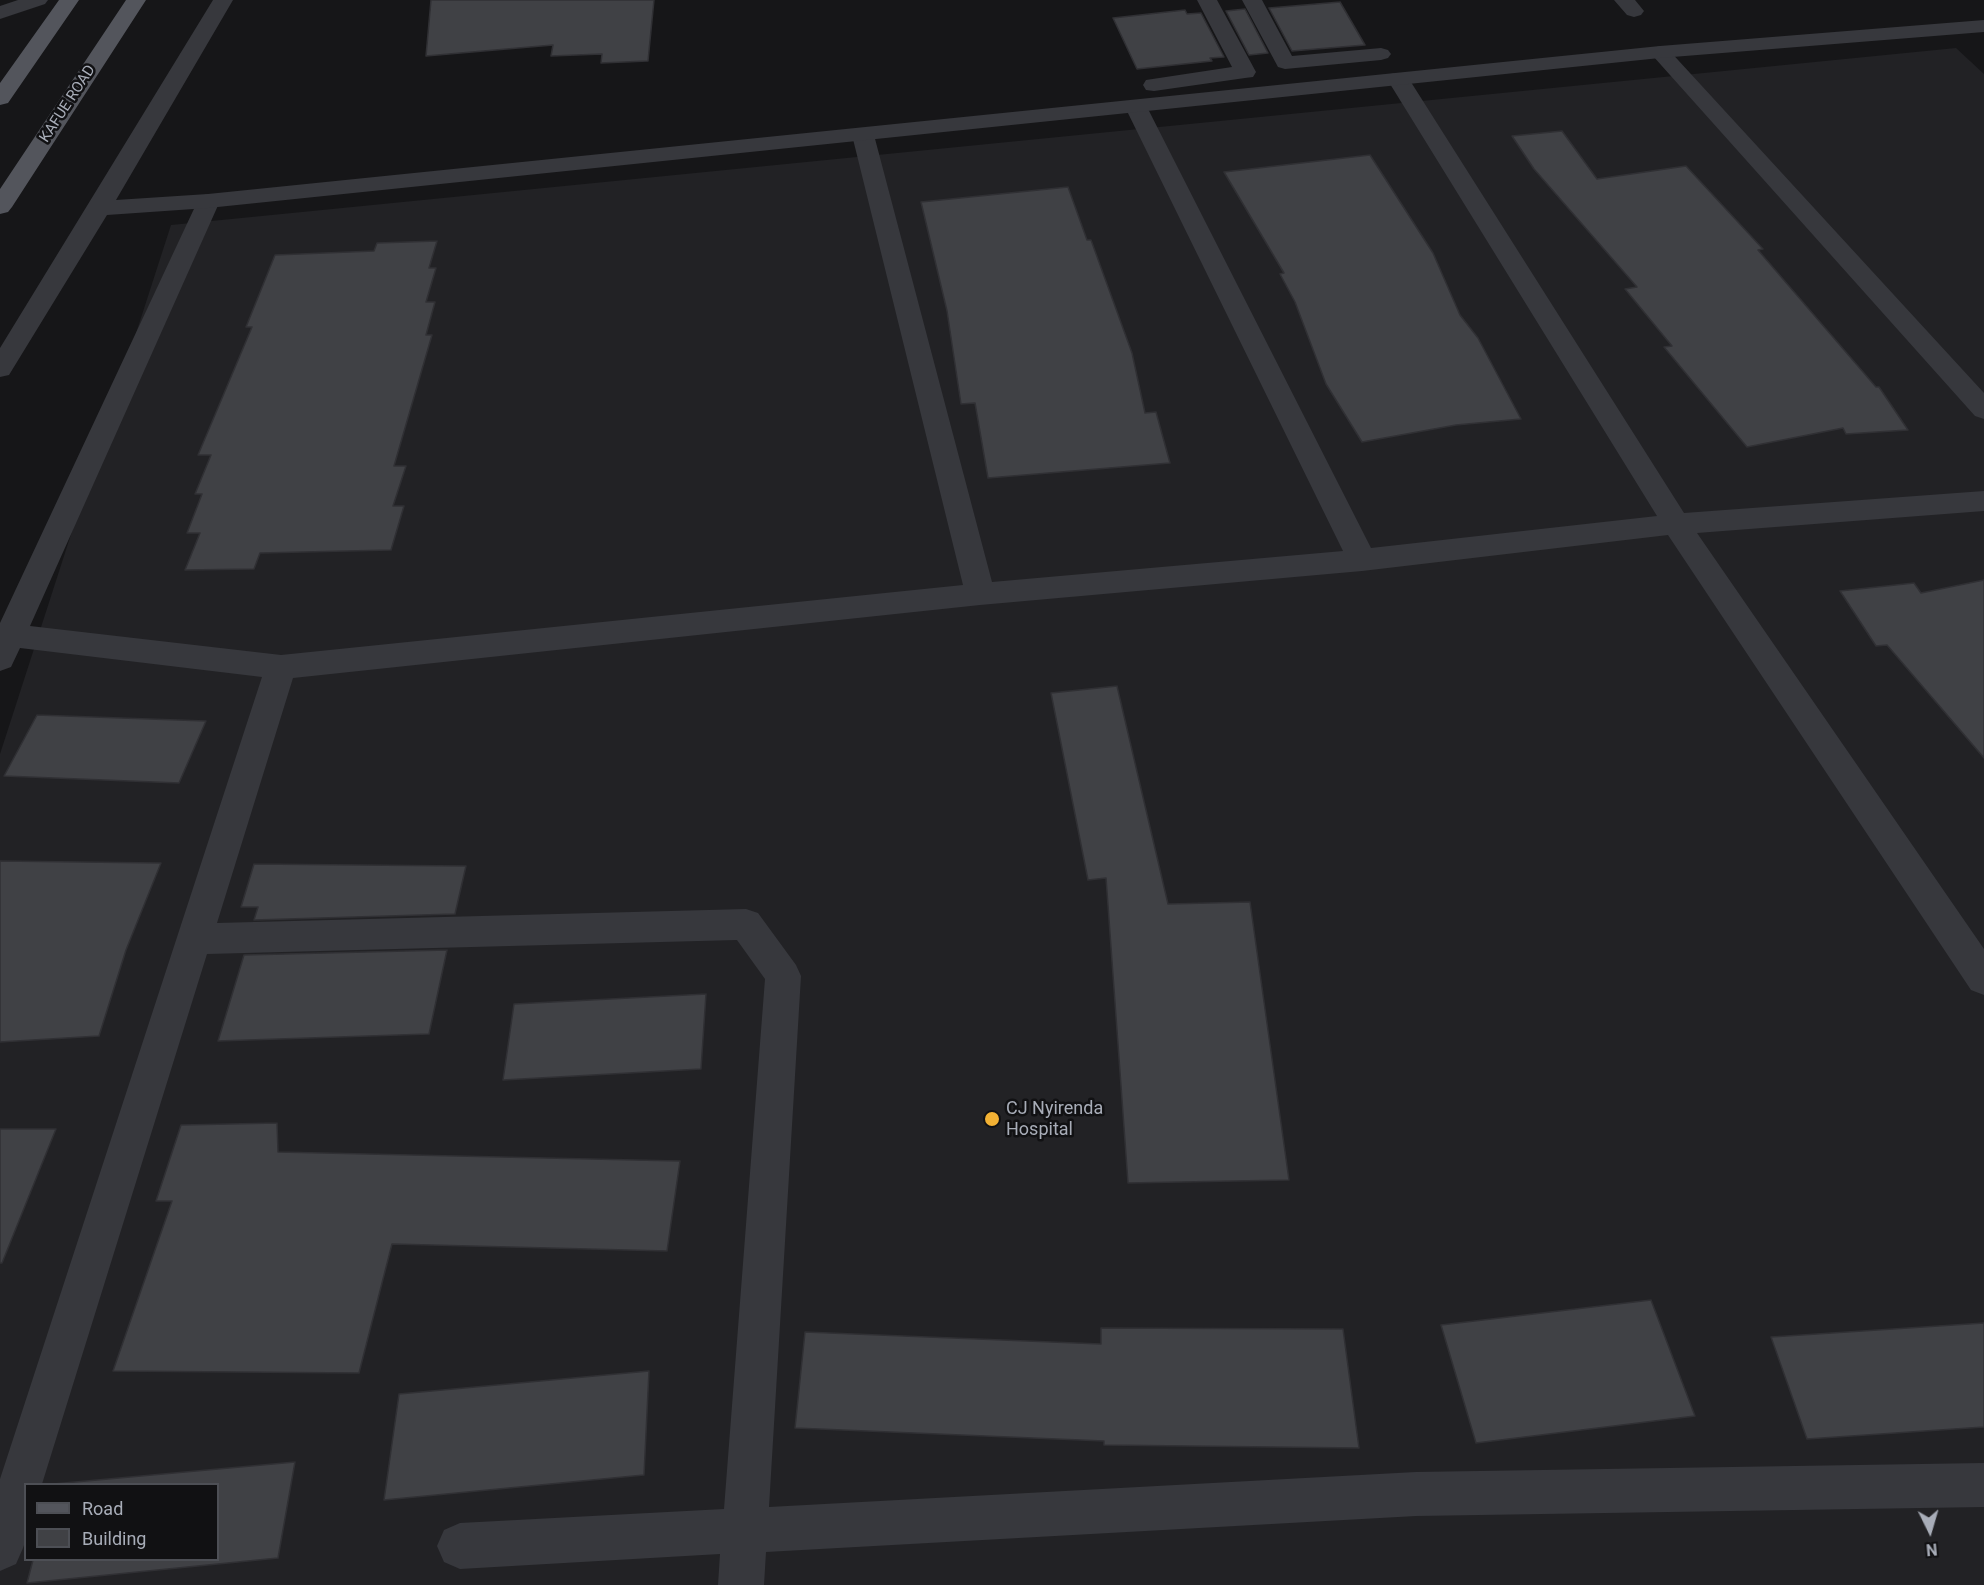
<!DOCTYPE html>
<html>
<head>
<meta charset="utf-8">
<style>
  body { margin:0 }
  #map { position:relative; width:1984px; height:1585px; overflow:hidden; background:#161618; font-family:Roboto,sans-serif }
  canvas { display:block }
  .legend { position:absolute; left:24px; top:1483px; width:195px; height:78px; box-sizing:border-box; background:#111113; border:2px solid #4d4f55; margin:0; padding:8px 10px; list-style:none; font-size:18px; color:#a8adb8 }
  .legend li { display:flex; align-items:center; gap:12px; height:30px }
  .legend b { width:30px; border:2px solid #4d4f55 }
  .north { position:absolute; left:1900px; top:1501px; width:60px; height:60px; -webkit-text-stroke:4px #111113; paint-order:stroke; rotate:175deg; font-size:16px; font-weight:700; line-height:24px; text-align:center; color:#a8adb8 }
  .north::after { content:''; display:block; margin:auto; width:21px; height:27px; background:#a8adb8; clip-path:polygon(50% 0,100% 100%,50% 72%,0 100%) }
</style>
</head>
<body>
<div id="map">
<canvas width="1984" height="1585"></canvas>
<ul class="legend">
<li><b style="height:8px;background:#53555c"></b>Road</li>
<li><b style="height:16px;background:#404145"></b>Building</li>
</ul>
<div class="north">N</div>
</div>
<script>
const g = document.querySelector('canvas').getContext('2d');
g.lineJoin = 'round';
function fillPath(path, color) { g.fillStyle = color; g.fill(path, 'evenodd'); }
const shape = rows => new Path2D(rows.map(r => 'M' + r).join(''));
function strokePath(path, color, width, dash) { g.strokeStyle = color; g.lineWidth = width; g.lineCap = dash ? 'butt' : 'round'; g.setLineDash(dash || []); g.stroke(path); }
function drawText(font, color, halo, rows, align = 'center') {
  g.font = font + ' Roboto,sans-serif'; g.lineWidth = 5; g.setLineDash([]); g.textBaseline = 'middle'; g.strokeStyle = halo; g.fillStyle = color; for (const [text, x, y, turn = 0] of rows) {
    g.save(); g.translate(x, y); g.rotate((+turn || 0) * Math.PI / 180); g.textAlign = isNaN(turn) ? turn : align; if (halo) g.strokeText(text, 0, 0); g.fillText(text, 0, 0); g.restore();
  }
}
const built = shape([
  [1956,48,1984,74,1984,1585,0,1585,0,754,171,225],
  [26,1484,218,1484,218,1560,26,1560]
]);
const building = shape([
  [431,0,654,0,648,61,601,63,602,54,551,56,553,45,426,56,431,0],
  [1340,2,1365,45,1292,51,1269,8,1340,2],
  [1245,9,1268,53,1249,55,1226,11,1245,9],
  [1185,10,1187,14,1201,13,1224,57,1210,58,1212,61,1137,69,1113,18,1185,10],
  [1562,131,1597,179,1686,166,1763,249,1758,250,1876,387,1879,387,1908,430,1846,434,1843,428,1747,447,1664,347,1672,346,1625,289,1637,287,1534,169,1512,136,1562,131],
  [1370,155,1433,253,1460,315,1478,338,1521,419,1456,425,1362,442,1326,384,1295,302,1280,274,1284,273,1224,172,1370,155],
  [1068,187,1087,240,1091,240,1132,353,1145,413,1156,412,1170,463,988,478,975,403,961,404,947,311,921,202,1068,187],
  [437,241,429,268,436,268,426,302,435,302,426,335,432,335,394,466,406,466,393,506,404,506,391,550,260,553,254,569,185,570,200,533,187,533,202,494,195,494,211,455,198,455,252,327,246,327,275,255,374,251,377,243,437,241],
  [1984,580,1984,758,1887,645,1876,646,1840,591,1914,583,1921,593,1984,580],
  [1117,686,1168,904,1250,902,1289,1180,1128,1183,1106,878,1088,880,1051,693,1117,686],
  [37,715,206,721,179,783,4,776,37,715],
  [0,861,161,863,126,950,99,1036,0,1042,0,861],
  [254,864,466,866,455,914,254,920,258,907,241,907,254,864],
  [447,950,429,1034,218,1041,244,955,447,950],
  [706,994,701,1069,503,1080,514,1004,706,994],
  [277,1123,278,1152,680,1161,667,1251,392,1244,359,1373,113,1371,172,1201,156,1201,181,1125,277,1123],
  [0,1129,56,1129,2,1263,0,1263,0,1129],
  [1651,1300,1695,1416,1476,1443,1441,1325,1651,1300],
  [1984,1323,1984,1427,1807,1439,1771,1337,1984,1323],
  [1101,1328,1343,1329,1359,1448,1104,1445,1104,1441,795,1428,805,1332,1101,1344,1101,1328],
  [649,1371,644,1475,384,1500,399,1394,649,1371],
  [295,1462,278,1558,27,1583,33,1560,218,1560,218,1485,53,1484,295,1462]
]);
const lane = shape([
  [1197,0,1217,0,1256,72,1253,77,1245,78,1154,91,1146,90,1143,85,1146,80,1232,67,1197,0],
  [1242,0,1262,0,1292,56,1381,48,1388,50,1391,54,1388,58,1381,60,1285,69,1278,67,1242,0],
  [1614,0,1635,0,1644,11,1641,15,1634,17,1627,15,1614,0],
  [1660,46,1667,48,1984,393,1984,419,1975,416,1653,56,1650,52,1653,48,1660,46],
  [1398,73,1406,74,1409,79,1684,513,1984,491,1984,511,1697,533,1984,949,1984,995,1971,990,1668,535,1362,571,980,605,293,678,217,923,746,909,758,913,796,965,801,976,769,1507,1416,1472,1984,1463,1984,1507,1416,1516,766,1552,764,1585,718,1585,720,1554,460,1569,444,1562,437,1546,444,1530,460,1523,724,1509,765,979,737,940,207,954,42,1484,26,1484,26,1539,23,1548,16,1564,0,1571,0,1479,262,677,20,648,11,667,0,671,0,623,200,196,208,194,216,196,220,201,30,626,281,655,963,585,852,135,855,130,863,128,871,130,874,135,992,582,1343,551,1125,107,1128,102,1136,100,1144,102,1147,107,1371,548,1657,516,1387,79,1390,74,1398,73]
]);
const street = shape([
  [18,0,48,0,45,4,0,19,0,6,18,0],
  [213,0,233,0,116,200,208,194,1660,46,1984,20,1984,32,1660,58,208,208,107,215,9,375,0,377,0,348,213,0]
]);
const primary = shape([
  [59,0,79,0,8,103,0,105,0,83,59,0],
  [126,0,146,0,12,207,8,212,0,214,0,189,126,0]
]);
const markers = [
  [992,1119,8,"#f2b134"]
];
const farStreetnames = [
  ["KAFUE ROAD",68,104,-57]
];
const poiNames = [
  ["CJ Nyirenda",1006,1109],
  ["Hospital",1006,1130]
];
fillPath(built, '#222225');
fillPath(building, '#404145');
strokePath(building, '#303034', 1.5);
fillPath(lane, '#37383d');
fillPath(street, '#37383d');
fillPath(primary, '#53555c');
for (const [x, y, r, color] of markers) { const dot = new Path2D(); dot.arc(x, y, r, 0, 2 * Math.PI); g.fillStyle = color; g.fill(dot); strokePath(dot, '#111113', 2); }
drawText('15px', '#a8adb8', '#111113', farStreetnames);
drawText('18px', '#a8adb8', '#111113', poiNames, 'left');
</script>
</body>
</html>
